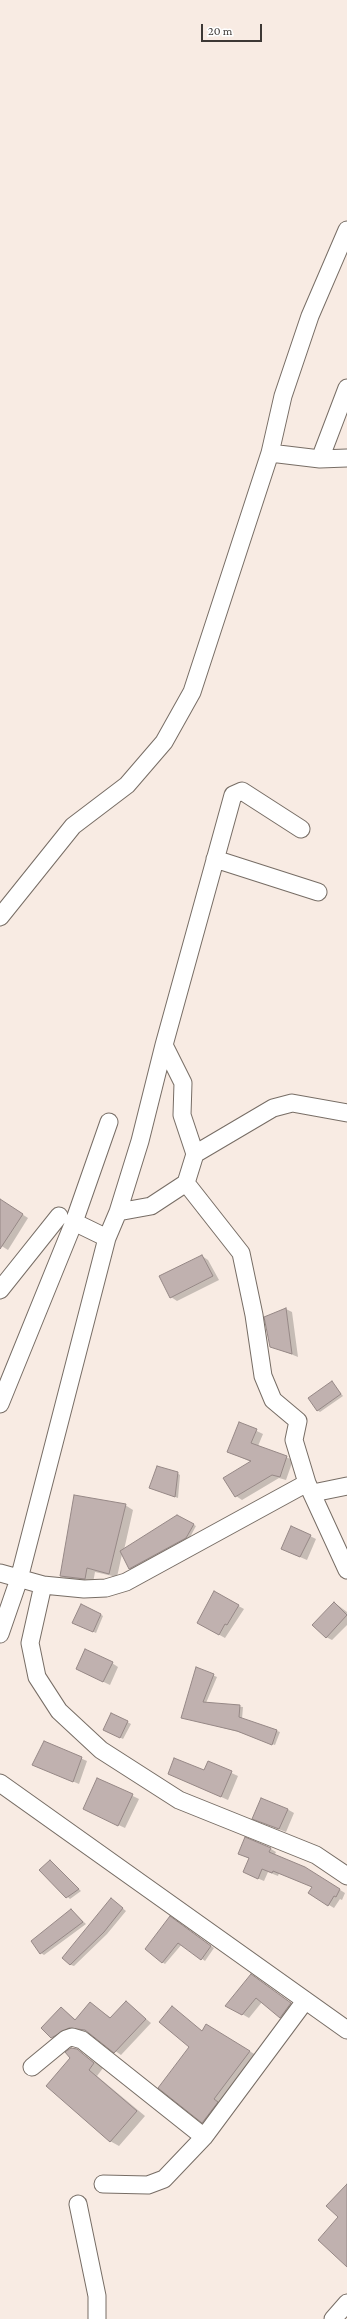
<!DOCTYPE html>
<html>
<head>
<meta charset="utf-8">
<style>
  body { margin:0 }
  #map { position:relative; width:347px; height:2319px; overflow:hidden; background:#f8ebe3; font-family:"Crimson Pro",serif }
  canvas { display:block }
  .scale { position:absolute; left:201px; top:24px; width:61px; height:18px; box-sizing:border-box; border:2px solid #3d3835; border-top:0; padding-left:5px; font-size:12px; line-height:14px; white-space:nowrap; color:#3d3835; -webkit-text-stroke:3px #fff; paint-order:stroke }
</style>
</head>
<body>
<div id="map">
<canvas width="347" height="2319"></canvas>
<div class="scale">20 m</div>
</div>
<script>
const g = document.querySelector('canvas').getContext('2d');
g.lineJoin = 'round';
function fillPath(path, color) { g.fillStyle = color; g.fill(path, 'evenodd'); }
const shape = rows => new Path2D(rows.map(r => 'M' + r).join(''));
function strokePath(path, color, width, dash) { g.strokeStyle = color; g.lineWidth = width; g.lineCap = dash ? 'butt' : 'round'; g.setLineDash(dash || []); g.stroke(path); }
const shadow = shape([
  [0,1208,14,1209,28,1218,8,1250,0,1245],
  [202,1256,208,1260,219,1280,177,1301,171,1297],
  [286,1309,292,1312,298,1357,271,1346,265,1317],
  [332,1383,343,1396,320,1412,317,1410],
  [240,1423,263,1434,258,1446,293,1460,286,1480,279,1478,242,1500,236,1496,251,1462,229,1452],
  [177,1473,180,1475,178,1498,153,1489],
  [125,1505,133,1510,124,1550,177,1516,196,1526,189,1539,132,1570,129,1568,122,1554,117,1577,95,1572,93,1583,69,1580,61,1576],
  [310,1536,316,1539,307,1560,288,1552],
  [215,1593,244,1609,225,1638,198,1623],
  [335,1603,347,1612,347,1625,332,1640,326,1637],
  [100,1614,103,1616,96,1633,77,1624],
  [112,1663,118,1667,110,1685,83,1672],
  [196,1668,217,1677,206,1703,243,1707,242,1719,280,1732,275,1745,242,1733,182,1717],
  [112,1714,131,1724,123,1739,107,1731],
  [44,1742,87,1761,79,1784,39,1767],
  [208,1762,238,1776,228,1800,169,1774,204,1771],
  [98,1779,139,1799,125,1828,84,1809],
  [287,1809,294,1813,286,1832,260,1822],
  [271,1849,276,1852,274,1856,311,1872,345,1893,342,1900,340,1899,334,1908,309,1893,313,1887,279,1873,278,1876,268,1872,264,1881,250,1875,250,1859,239,1854],
  [50,1861,81,1891,70,1899,40,1870],
  [114,1901,126,1911,107,1934,74,1966,71,1965,63,1958],
  [71,1910,86,1924,44,1955,41,1953],
  [173,1919,214,1948,205,1961,182,1944,165,1964,162,1962],
  [257,1979,297,2007,287,2021,262,2002,249,2018,226,2005],
  [126,2002,151,2023,121,2055,90,2033,76,2030,58,2041,52,2037,62,2008,76,2020,90,2003,111,2018],
  [172,2008,203,2032,207,2026,256,2055,209,2126,203,2122,190,2047],
  [77,2050,103,2068,97,2076,145,2116,119,2146,110,2141]
]);
const building = shape([
  [0,1199,23,1214,0,1249,0,1199],
  [202,1255,213,1276,170,1298,159,1276,202,1255],
  [286,1308,292,1354,270,1347,264,1317,286,1308],
  [332,1381,341,1394,317,1411,308,1398,332,1381],
  [239,1422,257,1429,251,1443,287,1456,280,1477,272,1475,235,1497,223,1478,251,1461,227,1452,239,1422],
  [157,1466,178,1472,175,1497,149,1488,157,1466],
  [74,1495,126,1504,109,1574,87,1568,85,1579,60,1576,74,1495],
  [177,1515,194,1524,186,1538,129,1569,120,1551,177,1515],
  [291,1526,311,1535,300,1557,281,1549,291,1526],
  [214,1591,239,1605,227,1625,225,1624,219,1635,197,1623,214,1591],
  [334,1602,347,1615,326,1638,312,1625,334,1602],
  [81,1604,101,1614,93,1632,72,1623,81,1604],
  [85,1649,113,1662,103,1682,76,1669,85,1649],
  [196,1667,214,1674,203,1702,240,1705,239,1717,277,1730,272,1745,237,1731,181,1718,196,1667],
  [111,1713,128,1721,120,1738,103,1730,111,1713],
  [44,1741,82,1757,73,1782,32,1765,44,1741],
  [174,1758,204,1770,208,1761,232,1771,221,1797,168,1774,174,1758],
  [97,1778,133,1794,118,1826,83,1809,97,1778],
  [261,1798,288,1809,279,1829,252,1819,261,1798],
  [245,1837,271,1848,269,1852,305,1867,340,1889,336,1897,334,1896,328,1906,308,1893,312,1887,273,1871,272,1873,262,1869,258,1879,243,1872,249,1858,238,1854,245,1837],
  [50,1860,79,1889,66,1898,39,1870,50,1860],
  [111,1898,123,1908,104,1932,70,1965,62,1958,111,1898],
  [71,1909,83,1922,40,1954,31,1941,71,1909],
  [170,1916,211,1946,201,1960,178,1943,162,1963,145,1949,170,1916],
  [251,1974,291,2003,280,2018,256,1998,242,2015,225,2006,251,1974],
  [126,2001,146,2019,114,2053,85,2030,69,2028,51,2038,41,2028,61,2007,75,2020,90,2002,110,2018,126,2001],
  [172,2006,202,2031,206,2024,250,2051,214,2099,218,2102,202,2123,158,2088,189,2047,159,2022,172,2006],
  [71,2048,77,2049,94,2063,89,2070,137,2111,110,2142,46,2086,70,2058,65,2052,71,2048],
  [347,2184,347,2267,318,2240,338,2217,326,2206,347,2184]
]);
const minor = shape([
  [270,453,320,459,347,458],
  [320,459,347,388],
  [215,859,318,892],
  [0,917,73,826,127,785,164,742,192,692,270,453,283,396,310,316,347,230],
  [164,1045,183,1083,182,1115,195,1154,186,1183,241,1253,254,1315,263,1376,273,1400,298,1421,294,1440,307,1483,347,1570],
  [195,1154,273,1108,292,1103,347,1113],
  [118,1212,151,1206,186,1183],
  [74,1222,107,1238],
  [0,1290,59,1216],
  [0,1404,74,1222,109,1122],
  [313,1493,347,1486],
  [0,1573,43,1585,84,1589,106,1588,126,1582,307,1483],
  [43,1585,30,1643,37,1677,59,1711,101,1750,179,1800,316,1855,347,1876],
  [0,1634,19,1579,107,1238,118,1212,140,1141,164,1045,233,795,242,791,301,829],
  [0,1783,347,2030],
  [32,2067,66,2039,72,2037,82,2040,204,2137],
  [103,2184,148,2185,164,2179,204,2137,305,2001],
  [78,2204,97,2296,97,2319],
  [333,2319,347,2303]
]);
fillPath(shadow, '#0003');
fillPath(building, '#c0b1af');
strokePath(building, '#968886', 1);
strokePath(minor, '#776d65', 19);
strokePath(minor, '#fff', 17);
</script>
</body>
</html>
